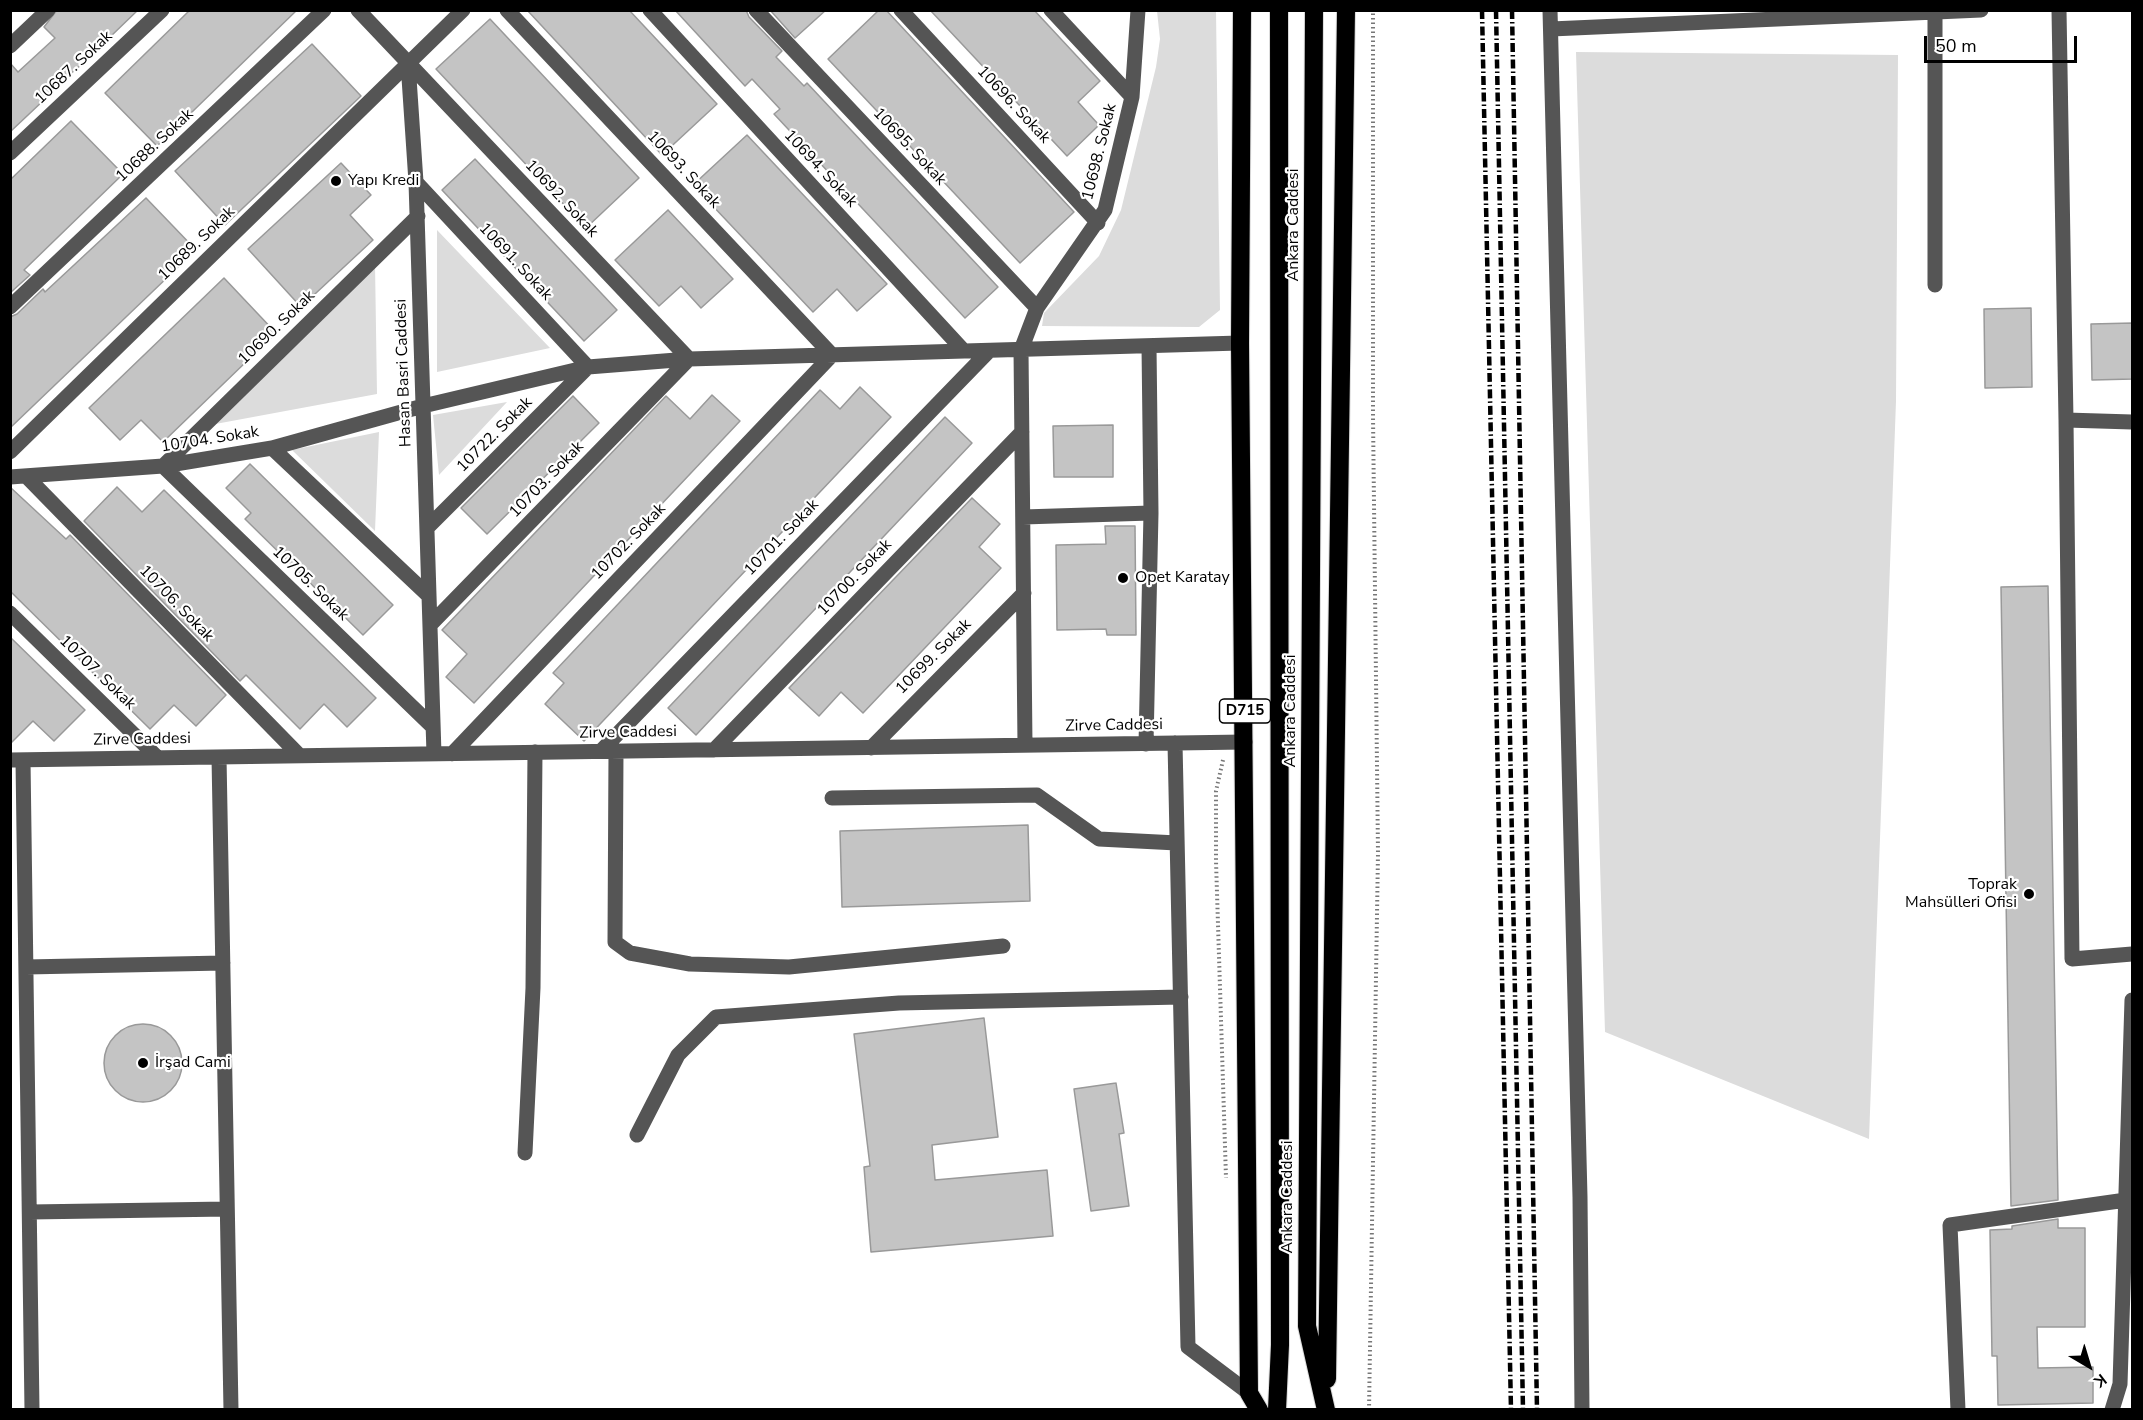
<!DOCTYPE html>
<html>
<head>
<meta charset="utf-8">
<style>
  body { margin:0 }
  #map { position:relative; width:2143px; height:1420px; overflow:hidden; background:#fff; font-family:"Nunito Sans",sans-serif }
  canvas { display:block }
  .frame { position:absolute; inset:0; border:12px solid #000; pointer-events:none }
  .north { position:absolute; left:2059px; top:1336px; width:60px; height:60px; -webkit-text-stroke:4px #fff; paint-order:stroke; rotate:142deg; font-size:16px; font-weight:700; line-height:24px; text-align:center; color:#000 }
  .north::after { content:''; display:block; margin:auto; width:21px; height:27px; background:#000; clip-path:polygon(50% 0,100% 100%,50% 72%,0 100%) }
  .scale { position:absolute; left:1924px; top:36px; width:153px; height:27px; box-sizing:border-box; border:3px solid #000; border-top:0; padding-left:8px; font-size:18px; line-height:21px; white-space:nowrap; color:#000; -webkit-text-stroke:4px #fff; paint-order:stroke }
</style>
</head>
<body>
<div id="map">
<canvas width="2143" height="1420"></canvas>
<div class="frame"></div>
<div class="north">K</div>
<div class="scale">50 m</div>
</div>
<script>
const g = document.querySelector('canvas').getContext('2d');
g.lineJoin = 'round';
function fillPath(path, color) { g.fillStyle = color; g.fill(path, 'evenodd'); }
const shape = rows => new Path2D(rows.map(r => 'M' + r).join(''));
function strokePath(path, color, width, dash) { g.strokeStyle = color; g.lineWidth = width; g.lineCap = dash ? 'butt' : 'round'; g.setLineDash(dash || []); g.stroke(path); }
function drawText(font, color, halo, rows, align = 'center') {
  g.font = font + ' "Nunito Sans",sans-serif'; g.lineWidth = 4.5; g.setLineDash([]); g.textBaseline = 'middle'; g.strokeStyle = halo; g.fillStyle = color; for (const [text, x, y, turn = 0] of rows) {
    g.save(); g.translate(x, y); g.rotate((+turn || 0) * Math.PI / 180); g.textAlign = isNaN(turn) ? turn : align; if (halo) g.strokeText(text, 0, 0); g.fillText(text, 0, 0); g.restore();
  }
}
const green = shape([
  [1157,11,1216,11,1220,310,1199,327,1042,326,1044,313,1099,256,1121,210,1156,67,1160,39],
  [1576,52,1898,55,1896,401,1869,1139,1605,1032],
  [437,230,550,348,437,372],
  [375,264,377,394,210,425],
  [507,402,439,475,433,415],
  [379,432,375,531,292,450]
]);
const building = shape([
  [57,10,138,10,81,65,43,97,45,99,10,132,10,63,18,72,55,38,44,27,57,10],
  [190,10,297,10,157,146,105,93,190,10],
  [527,10,629,10,717,104,662,155,527,10],
  [675,10,746,10,749,17,782,51,776,57,804,86,807,83,998,287,965,318,774,114,780,109,752,79,745,86,675,10],
  [770,10,826,10,795,38,770,10],
  [879,10,886,10,1074,212,1020,263,828,59,879,10],
  [930,10,1034,10,1100,81,1078,102,1099,125,1067,156,930,10],
  [490,19,639,178,586,228,436,69,490,19],
  [312,44,361,96,225,225,175,171,312,44],
  [71,121,123,174,24,270,30,275,10,293,10,180,71,121],
  [747,135,887,284,857,311,837,289,813,312,693,185,747,135],
  [475,159,617,310,584,341,442,190,475,159],
  [341,163,371,195,350,215,373,240,301,307,248,249,341,163],
  [146,198,196,250,10,428,10,317,17,314,43,289,45,292,146,198],
  [668,210,733,279,701,308,681,286,659,306,615,260,668,210],
  [224,278,276,333,163,442,141,420,120,440,89,408,224,278],
  [2031,308,2032,387,1985,388,1984,309,2031,308],
  [2133,323,2133,379,2092,380,2091,324,2133,323],
  [860,387,891,417,584,741,545,704,564,683,553,673,820,390,840,409,860,387],
  [712,395,740,421,474,703,446,677,467,654,442,630,666,396,690,419,712,395],
  [573,396,599,423,487,534,461,508,573,396],
  [945,417,972,443,696,735,668,708,945,417],
  [1113,425,1113,477,1054,477,1053,426,1113,425],
  [250,464,393,605,363,635,245,519,251,513,226,488,250,464],
  [10,487,66,539,70,535,226,695,196,726,174,705,150,729,10,591,10,487],
  [117,487,142,512,164,490,376,698,347,727,324,704,300,729,246,675,240,681,84,521,117,487],
  [972,498,1000,524,979,547,1001,568,863,713,841,692,819,716,789,688,972,498],
  [1105,526,1135,526,1136,635,1107,635,1106,629,1057,630,1056,545,1106,544,1105,526],
  [2048,586,2058,1200,2011,1206,2001,587,2048,586],
  [10,637,85,710,54,741,33,721,10,744,10,637],
  [1028,825,1030,901,842,907,840,831,1028,825],
  [984,1018,998,1137,932,1145,935,1180,1047,1170,1053,1236,871,1252,864,1167,870,1166,854,1034,984,1018],
  '104 1063a39 39 0 1 1 78 0a39 39 0 1 1-78 0Z',
  [1116,1083,1124,1133,1119,1134,1129,1206,1091,1211,1074,1089,1116,1083],
  [2058,1219,2058,1228,2085,1228,2085,1327,2037,1327,2038,1368,2093,1367,2093,1403,1998,1405,1997,1356,1992,1356,1990,1230,2012,1229,2012,1226,2058,1219]
]);
const path = shape([
  [1223,760,1216,791,1216,861,1226,1178],
  [1369,1410,1378,853,1373,417,1373,10]
]);
const minor = shape([
  [358,10,689,359,430,625],
  [650,10,964,351],
  [756,10,1037,308],
  [901,10,1098,223],
  [1051,10,1132,97],
  [1550,10,1580,1197,1582,1410],
  [2059,10,2066,420,2132,422],
  [1935,13,1935,285],
  [1551,29,1981,10],
  [10,46,48,10],
  [408,63,416,182,434,754],
  [10,153,162,10],
  [416,182,588,367],
  [418,216,163,466,433,727],
  [10,307,324,10],
  [1149,346,1151,513],
  [2066,420,2072,959,2132,954],
  [272,448,423,406,588,367,689,359,1240,343],
  [10,452,463,10],
  [26,476,300,756],
  [10,477,163,466,272,448,429,596],
  [1023,517,1151,513,1146,744],
  [427,528,588,367],
  [10,613,158,758],
  [1175,743,1188,1347,1249,1393],
  [1025,745,1021,350,1037,308,1105,210,1132,97,1138,10],
  [871,748,1024,593],
  [714,750,1022,432],
  [601,751,989,351],
  [616,751,615,942,630,953,690,964,789,967,1003,946],
  [452,754,832,355,507,10],
  [219,757,231,1410],
  [10,760,1245,742],
  [23,760,32,1410],
  [832,798,1037,795,1099,839,1177,843],
  [26,967,223,963],
  [637,1135,678,1055,716,1017,899,1003,1181,997],
  [525,1153,533,988,535,752],
  [30,1212,227,1209],
  [1958,1410,1950,1225,2126,1200],
  [2112,1410,2120,1384,2132,1000]
]);
const highway = shape([
  [1242,10,1240,343,1249,1393,1259,1410],
  [1314,10,1307,1326,1326,1410],
  [1327,1379,1346,10],
  [1277,1410,1280,1345,1279,10]
]);
const rail = shape([
  [1482,10,1511,1410],
  [1496,10,1523,1410],
  [1512,10,1537,1410]
]);
const markers = [
  [336,181,6,"#000"],
  [1123,578,6,"#000"],
  [2029,894,6,"#000"],
  [143,1063,6,"#000"]
];
const shields = [
  [1245,711,51]
];
const shieldNames = [
  ["D715",1245,711]
];
const streetNames = [
  ["10687. Sokak",74,68,-43],
  ["10696. Sokak",1013,105,47],
  ["10688. Sokak",155,146,-43],
  ["10695. Sokak",909,147,47],
  ["10698. Sokak",1100,152,-76],
  ["10694. Sokak",820,169,47],
  ["10693. Sokak",683,170,47],
  ["10692. Sokak",561,199,47],
  ["Ankara Caddesi",1294,225,-90],
  ["10689. Sokak",197,244,-44],
  ["10691. Sokak",515,262,47],
  ["10690. Sokak",277,328,-44],
  ["Hasan Basri Caddesi",404,373,-92],
  ["10722. Sokak",495,435,-45],
  ["10704. Sokak",210,440,-9],
  ["10703. Sokak",547,480,-46],
  ["10701. Sokak",782,538,-46],
  ["10702. Sokak",629,542,-46],
  ["10700. Sokak",855,578,-46],
  ["10705. Sokak",310,584,44],
  ["10706. Sokak",176,604,46],
  ["10699. Sokak",934,657,-45],
  ["10707. Sokak",97,673,44],
  ["Ankara Caddesi",1291,711,-90],
  ["Zirve Caddesi",1114,726,-1],
  ["Zirve Caddesi",628,733,-1],
  ["Zirve Caddesi",142,740,-1],
  ["Ankara Caddesi",1288,1197,-90]
];
const poiNames = [
  ["Yapı Kredi",348,181],
  ["Opet Karatay",1135,578],
  ["Toprak",2017,885,"right"],
  ["Mahsülleri Ofisi",2017,903,"right"],
  ["İrşad Cami",155,1063]
];
fillPath(green, '#dcdcdc');
fillPath(building, '#c4c4c4');
strokePath(building, '#999', 1.5);
strokePath(highway, '#dbdbdb', 20);
strokePath(path, '#777', 4, [1.5, 3]);
strokePath(minor, '#555', 15);
strokePath(highway, '#000', 18);
strokePath(rail, '#000', 4.5, [9, 3, 1.5, 3]);
for (const [x, y, r, color] of markers) { const dot = new Path2D(); dot.arc(x, y, r, 0, 2 * Math.PI); g.fillStyle = color; g.fill(dot); strokePath(dot, '#fff', 2); }
for (const [x, y, w] of shields) { const box = new Path2D(); box.roundRect(x - w / 2, y - 12, w, 24, 4.5); g.fillStyle = '#fff'; g.fill(box); strokePath(box, '#000', 1.5); }
drawText('bold 15px', '#000', null, shieldNames);
drawText('16px', '#000', '#fff', streetNames);
drawText('16px', '#000', '#fff', poiNames, 'left');
</script>
</body>
</html>
